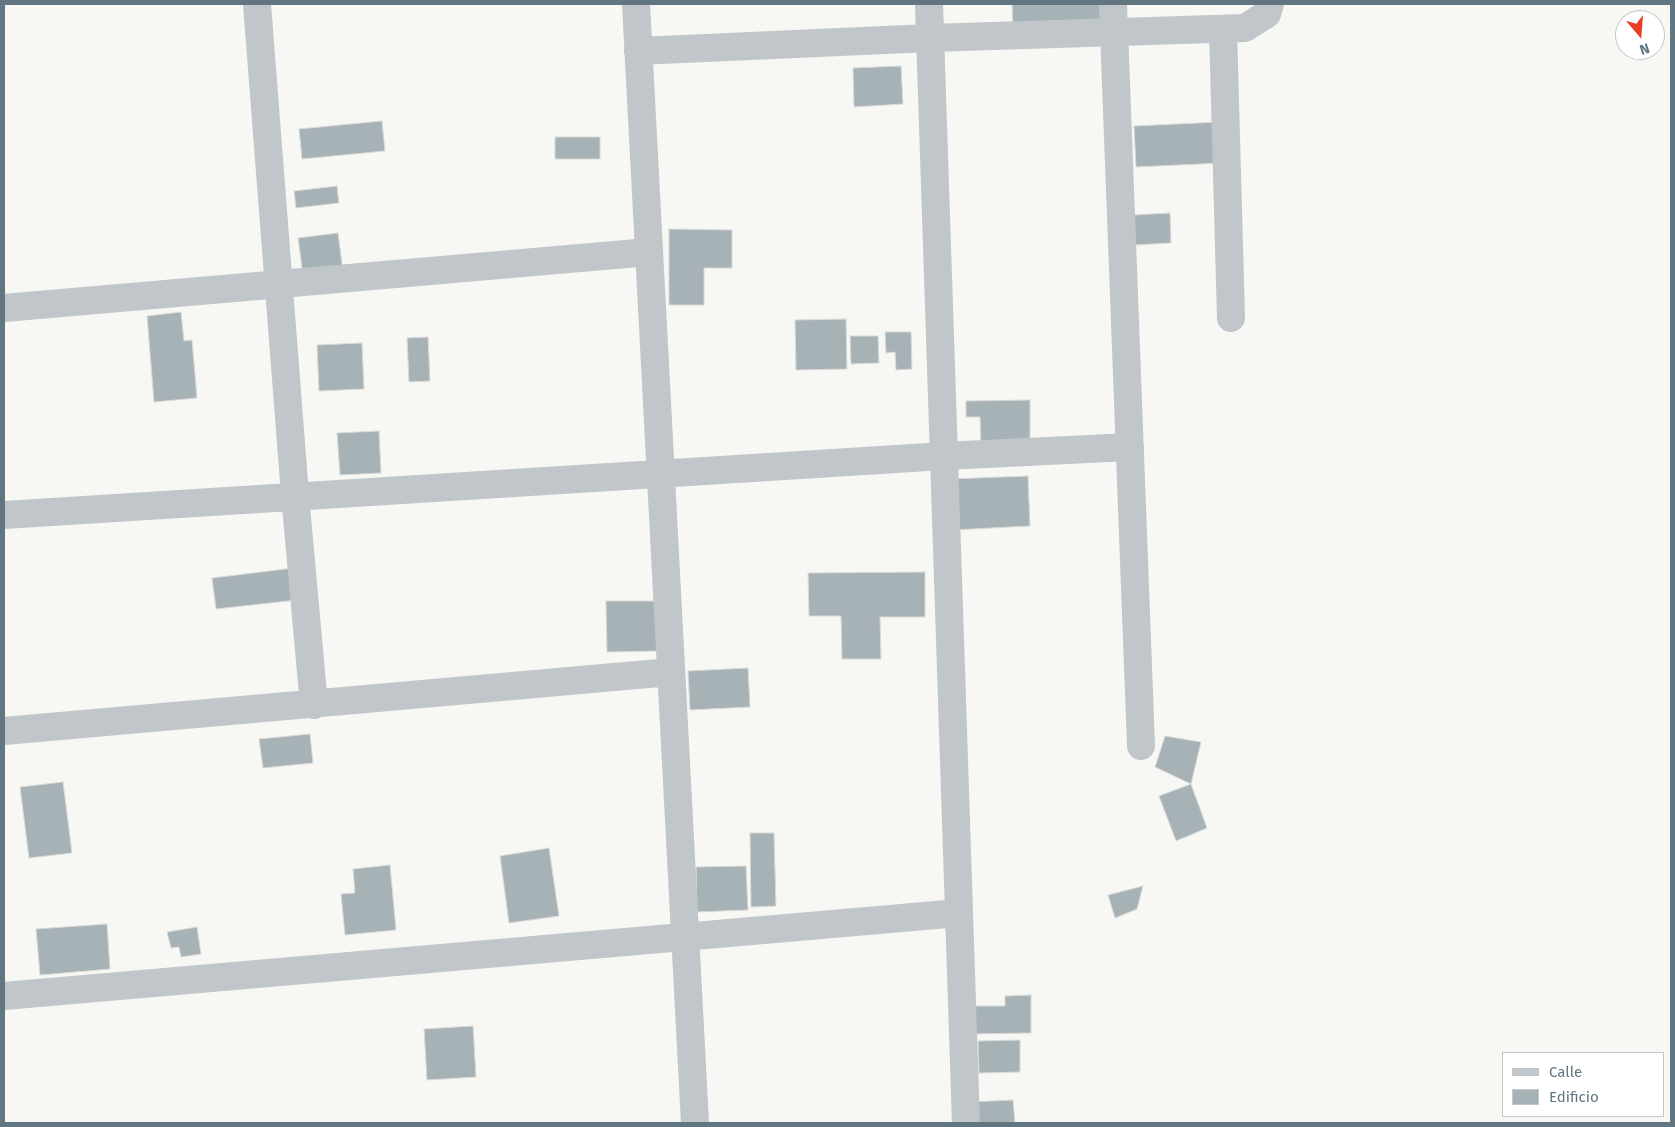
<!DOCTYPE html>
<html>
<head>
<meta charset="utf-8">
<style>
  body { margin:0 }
  #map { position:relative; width:1675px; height:1127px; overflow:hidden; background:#f7f7f4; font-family:"Fira Sans",sans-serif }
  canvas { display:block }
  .frame { position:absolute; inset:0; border:5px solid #617680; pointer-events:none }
  .legend { position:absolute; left:1502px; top:1052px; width:162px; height:65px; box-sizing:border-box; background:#fff; border:1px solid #c0c8cc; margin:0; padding:6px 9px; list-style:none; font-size:15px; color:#617680 }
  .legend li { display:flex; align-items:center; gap:10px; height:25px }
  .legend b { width:25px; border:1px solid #c0c8cc }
  .north { position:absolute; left:1615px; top:10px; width:50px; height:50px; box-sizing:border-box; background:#fff; border:1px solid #c0c8cc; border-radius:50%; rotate:162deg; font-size:14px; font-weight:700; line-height:20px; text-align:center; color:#617680 }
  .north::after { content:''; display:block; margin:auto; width:18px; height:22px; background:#e83e23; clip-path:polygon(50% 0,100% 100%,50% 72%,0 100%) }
</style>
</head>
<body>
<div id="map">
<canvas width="1675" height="1127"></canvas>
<div class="frame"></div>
<ul class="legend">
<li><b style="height:6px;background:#c0c6c9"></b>Calle</li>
<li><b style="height:14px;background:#a7b2b6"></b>Edificio</li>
</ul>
<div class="north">N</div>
</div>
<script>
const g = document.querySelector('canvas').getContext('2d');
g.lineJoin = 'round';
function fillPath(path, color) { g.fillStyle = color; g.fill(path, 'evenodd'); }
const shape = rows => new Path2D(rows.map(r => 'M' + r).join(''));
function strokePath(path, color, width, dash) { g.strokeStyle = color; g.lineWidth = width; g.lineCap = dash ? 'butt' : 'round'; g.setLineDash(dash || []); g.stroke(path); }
const building = shape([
  [1012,4,1103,4,1103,26,1013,30,1012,4],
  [901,66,903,104,854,107,853,68,901,66],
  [382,121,385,151,302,159,299,129,382,121],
  [1220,122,1221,163,1136,167,1134,126,1220,122],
  [555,137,600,137,600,159,555,159,555,137],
  [337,186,339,203,296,208,294,191,337,186],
  [1170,213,1171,243,1135,245,1134,215,1170,213],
  [669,229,732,230,732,268,704,268,704,305,669,305,669,229],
  [338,233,343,271,303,275,298,238,338,233],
  [181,312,184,341,192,340,197,398,154,402,147,316,181,312],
  [846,319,847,369,796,370,795,320,846,319],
  [885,332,911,332,912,369,896,370,895,352,886,353,885,332],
  [850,336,878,336,879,363,851,364,850,336],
  [428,337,430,381,409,382,407,338,428,337],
  [362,343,364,389,319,391,317,345,362,343],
  [1030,400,1030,447,981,448,980,417,966,417,966,401,1030,400],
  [379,431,381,473,340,475,337,433,379,431],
  [1028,476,1030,526,953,530,950,479,1028,476],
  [294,568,297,600,216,609,212,578,294,568],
  [925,572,925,617,880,617,881,659,842,659,841,616,809,616,808,573,925,572],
  [606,601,658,601,658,651,607,652,606,601],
  [748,668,750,707,690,710,688,671,748,668],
  [310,734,313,763,263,768,259,739,310,734],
  [1165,736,1201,742,1191,784,1155,767,1165,736],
  [63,782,72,853,29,858,20,787,63,782],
  [1191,784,1207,828,1176,841,1159,796,1191,784],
  [750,833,774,833,776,906,751,907,750,833],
  [549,848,559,916,509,923,500,856,549,848],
  [390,865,396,930,345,935,341,894,355,893,353,869,390,865],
  [746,866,748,910,697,912,696,867,746,866],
  [1143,886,1137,909,1115,918,1108,895,1143,886],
  [107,924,110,969,40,975,36,929,107,924],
  [197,927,201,954,181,957,179,947,171,948,167,932,197,927],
  [1031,995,1031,1033,970,1034,970,1006,1005,1006,1005,996,1031,995],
  [473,1026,476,1077,427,1080,424,1029,473,1026],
  [1020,1040,1020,1072,979,1073,978,1041,1020,1040],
  [1013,1100,1015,1123,971,1123,970,1102,1013,1100]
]);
const minor = shape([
  [257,4,295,495,314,705],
  [636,4,695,1123],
  [929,4,966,1123],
  [1113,4,1141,746],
  [1223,29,1231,318],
  [638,51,930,38,1245,28,1267,14,1270,4],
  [4,308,649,252],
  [4,515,944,456,1130,447],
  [4,731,671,672],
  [4,996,959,913]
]);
fillPath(building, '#a7b2b6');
strokePath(building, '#d9d9d7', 1);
strokePath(minor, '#c0c6c9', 28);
</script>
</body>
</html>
